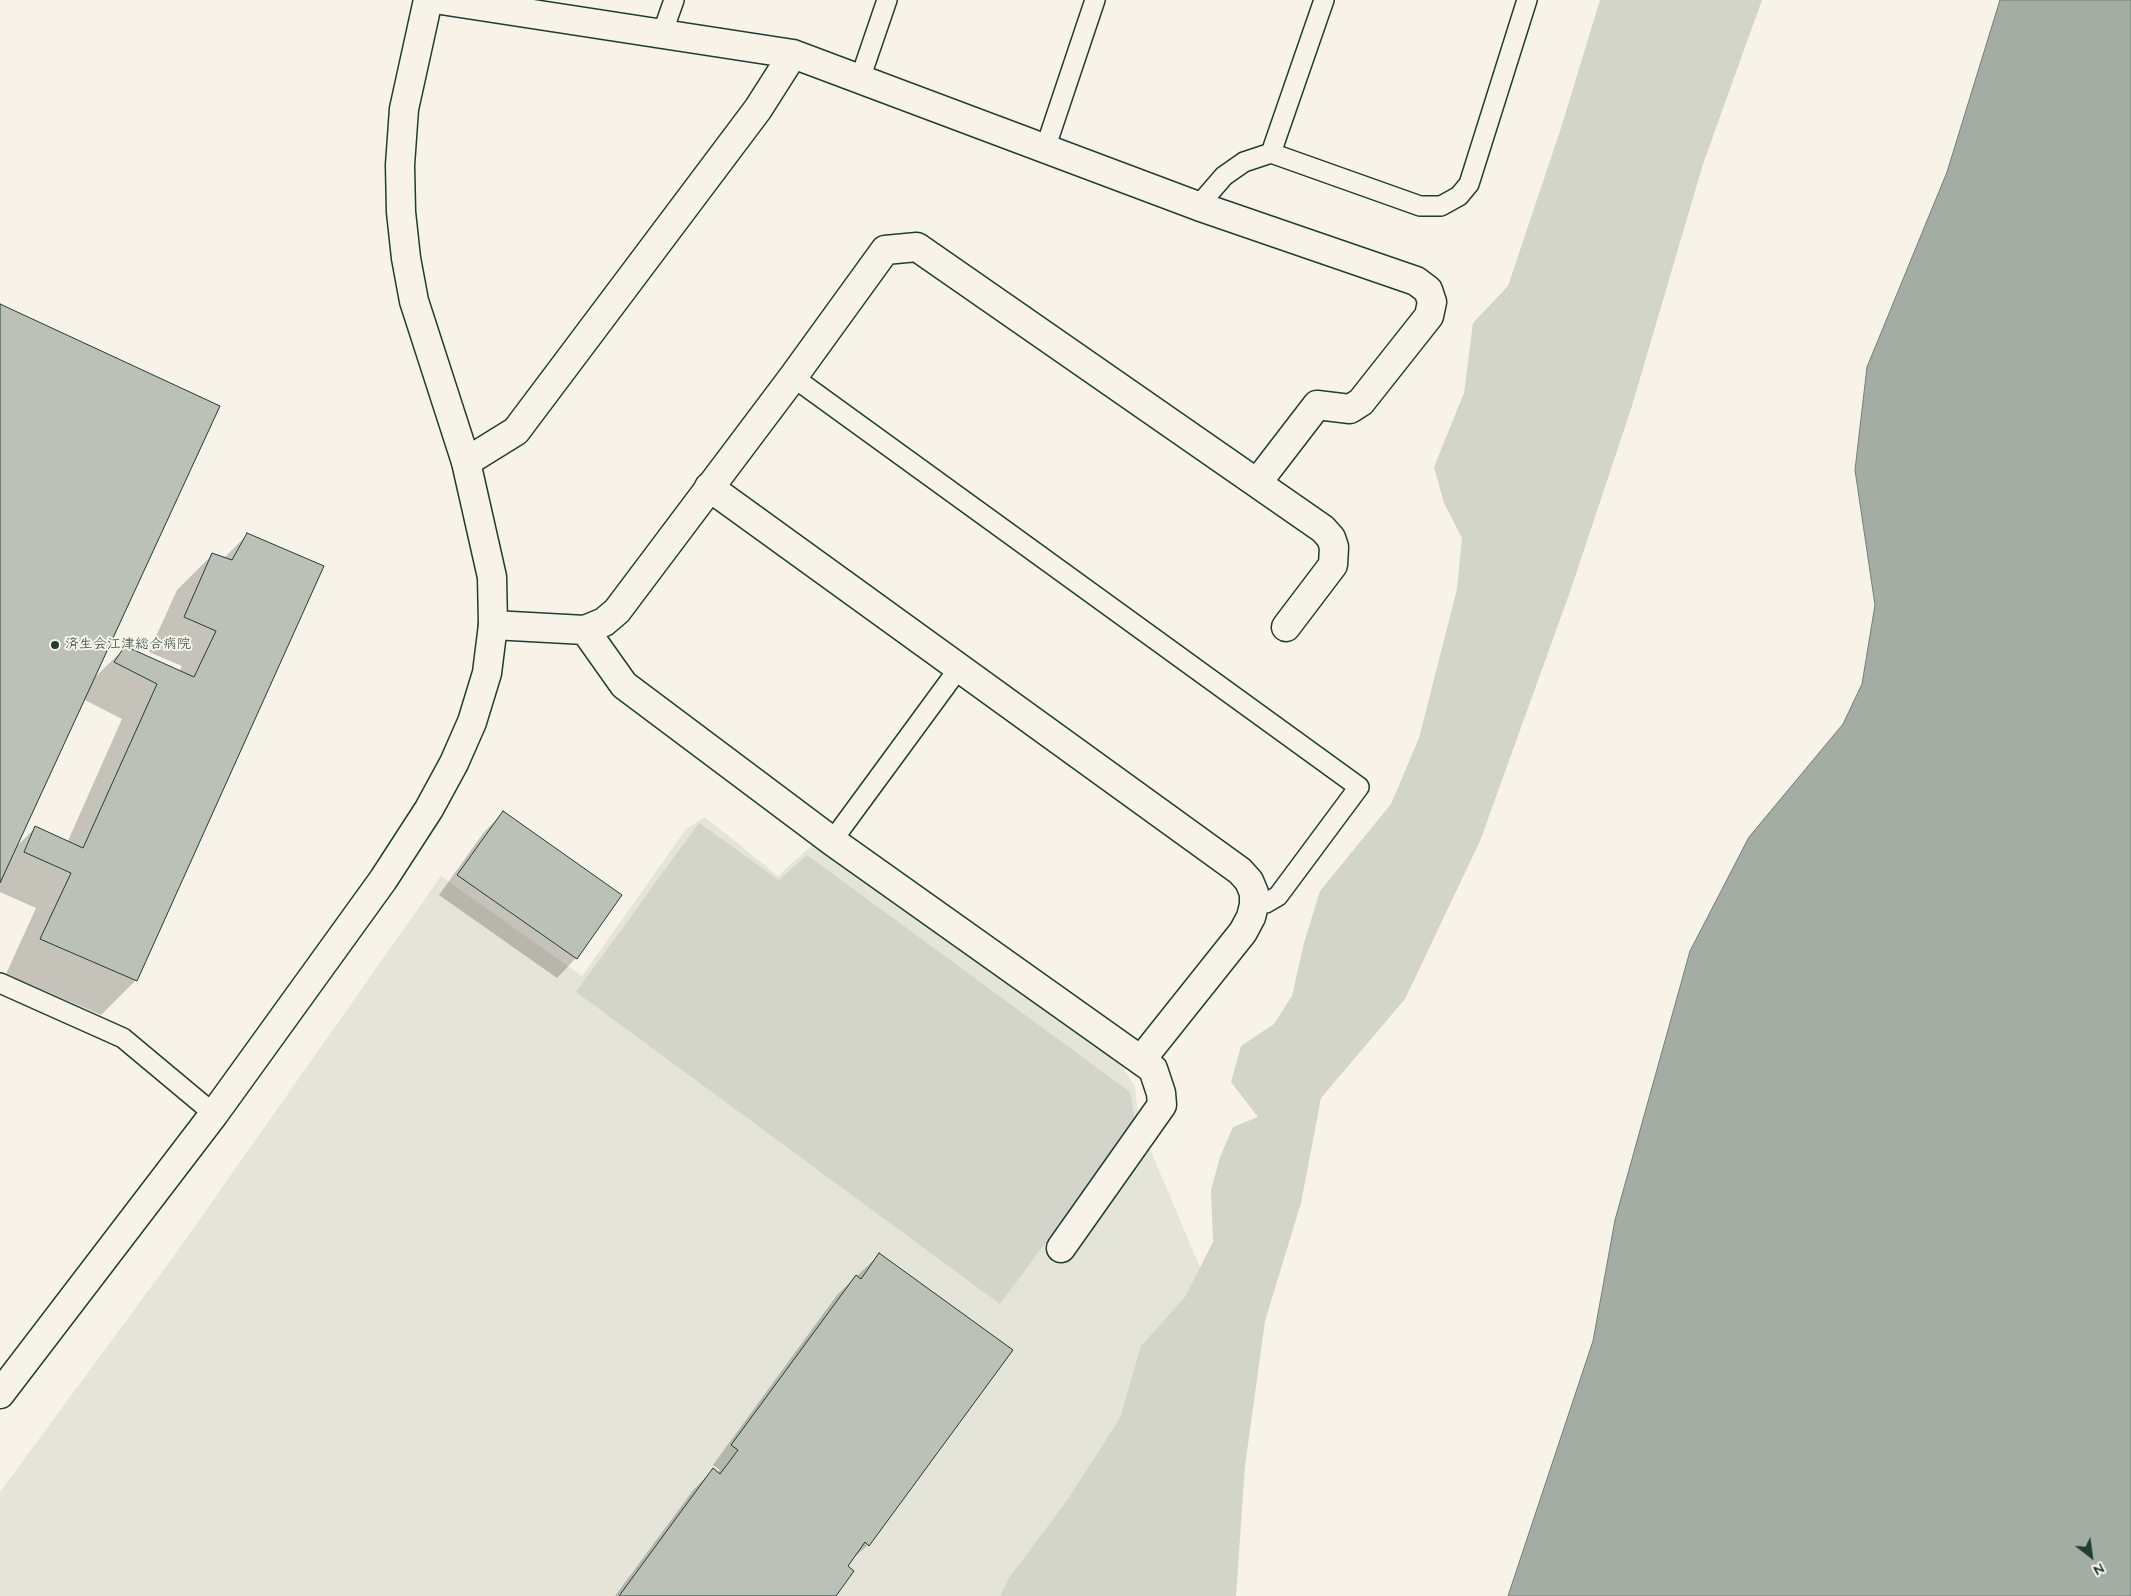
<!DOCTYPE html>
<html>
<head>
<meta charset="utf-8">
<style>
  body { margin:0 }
  #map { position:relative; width:2131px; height:1596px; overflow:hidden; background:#f7f3e8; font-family:"Architects Daughter",sans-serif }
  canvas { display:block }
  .north { position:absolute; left:2066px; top:1531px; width:50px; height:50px; -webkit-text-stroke:4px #f7f3e8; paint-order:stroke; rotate:150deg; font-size:14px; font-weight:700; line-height:20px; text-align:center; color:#1f3d34 }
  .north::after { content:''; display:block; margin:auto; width:18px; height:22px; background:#1f3d34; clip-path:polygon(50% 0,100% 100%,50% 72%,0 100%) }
</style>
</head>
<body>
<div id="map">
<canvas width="2131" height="1596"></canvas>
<div class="north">N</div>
</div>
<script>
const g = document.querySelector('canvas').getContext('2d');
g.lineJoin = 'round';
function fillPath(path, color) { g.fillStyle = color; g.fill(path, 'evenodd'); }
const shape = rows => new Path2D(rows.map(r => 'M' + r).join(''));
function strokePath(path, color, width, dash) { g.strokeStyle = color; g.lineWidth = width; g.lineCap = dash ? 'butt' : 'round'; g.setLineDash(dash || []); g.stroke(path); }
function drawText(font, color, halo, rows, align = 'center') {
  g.font = font + ' "Architects Daughter","Klee One",sans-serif'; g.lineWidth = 4; g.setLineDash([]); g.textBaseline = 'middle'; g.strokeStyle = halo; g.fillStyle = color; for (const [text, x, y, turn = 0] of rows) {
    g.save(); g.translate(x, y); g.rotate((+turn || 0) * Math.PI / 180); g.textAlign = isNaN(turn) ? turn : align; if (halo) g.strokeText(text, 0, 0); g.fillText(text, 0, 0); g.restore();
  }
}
const built = shape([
  [705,817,778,876,817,841,895,900,1120,1063,1135,1087,1139,1123,1216,1305,1033,1596,0,1596,0,1492,176,1253,441,876,582,976,686,829]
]);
const green = shape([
  [1600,0,1762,0,1703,164,1631,409,1571,589,1480,841,1405,999,1321,1098,1301,1203,1265,1321,1245,1466,1236,1596,1000,1596,1009,1578,1068,1499,1120,1418,1141,1346,1185,1297,1213,1242,1211,1190,1220,1157,1233,1127,1258,1117,1231,1082,1241,1046,1274,1024,1292,996,1304,943,1320,891,1391,804,1419,738,1457,589,1462,538,1444,503,1434,467,1464,393,1473,323,1508,286,1561,128],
  [699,823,779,880,807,855,1130,1092,1135,1122,1000,1304,576,992]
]);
const water = shape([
  [2000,0,2131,0,2131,1596,1508,1596,1593,1341,1615,1220,1690,951,1749,837,1843,724,1862,684,1875,605,1855,470,1867,367,1947,172,2000,0]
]);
const shadow = shape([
  [0,306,92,680,125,648,179,672,182,666,149,652,177,590,212,555,223,559,248,534,136,980,101,1015,6,974,36,908,0,892],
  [83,699,122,719,67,843,35,828,15,848],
  [503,813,576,958,557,978,439,895,484,832],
  [879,1255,868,1545,848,1563,835,1596,615,1596,694,1489,713,1470,717,1473,720,1470,713,1465,837,1295]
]);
const building = shape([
  [0,304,220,406,0,883,0,304],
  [247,533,324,566,137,981,40,939,71,873,24,852,35,826,83,848,157,684,114,662,125,646,194,677,216,631,184,617,212,553,232,560,247,533],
  [503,811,622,895,577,959,457,875,503,811],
  [879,1253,1013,1350,869,1546,865,1542,848,1566,854,1571,836,1596,619,1596,713,1468,720,1474,738,1450,731,1445,856,1275,861,1279,879,1253]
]);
const lane = shape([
  [662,34,674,0],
  [860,79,887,0],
  [1045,149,1095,0],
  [1271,153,1324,0],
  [1198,206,1224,176,1244,162,1271,153,1420,206,1441,206,1459,196,1469,184,1527,0],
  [793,377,1359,787,1278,896,1266,903,1254,905],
  [832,841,959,668],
  [0,983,123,1038,214,1114]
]);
const street = shape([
  [441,0,793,54,1198,206,1416,281,1428,290,1432,302,1429,316,1361,402,1350,409,1317,405,1257,483],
  [466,462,516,431,758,109,793,54],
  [709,487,1240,871,1249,881,1254,893,1254,905,1251,917,1243,932,1141,1060],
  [493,625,585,630,604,622,617,611,793,377,885,250,917,247,1323,529,1331,538,1334,547,1333,565,1286,627],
  [585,630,624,685,832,841,1153,1069,1161,1093,1162,1105,1061,1248]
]);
const secondary = shape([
  [0,1394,214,1114,383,880,429,809,454,763,472,722,487,673,493,625,492,577,466,462,414,301,406,258,401,212,400,165,404,109,428,0]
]);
const markers = [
  [55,645,5,"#1f3d34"]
];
const poiNames = [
  ["済生会江津総合病院",65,645]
];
fillPath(built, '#e5e4d9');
fillPath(green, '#d3d5ca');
fillPath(water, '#a4ada3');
strokePath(water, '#6f8077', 1);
fillPath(shadow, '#0003');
fillPath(building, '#bbc1b6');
strokePath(building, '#1f3d34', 1);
strokePath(lane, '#1f3d34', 22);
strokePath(street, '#1f3d34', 31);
strokePath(secondary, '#1f3d34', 31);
strokePath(lane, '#f7f3e8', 19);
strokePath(street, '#f7f3e8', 28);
strokePath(secondary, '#f7f3e8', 28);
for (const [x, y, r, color] of markers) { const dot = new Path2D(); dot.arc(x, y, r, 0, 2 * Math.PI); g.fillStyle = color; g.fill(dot); strokePath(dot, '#f7f3e8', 2); }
drawText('14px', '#1f3d34', '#f7f3e8', poiNames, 'left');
</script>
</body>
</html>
